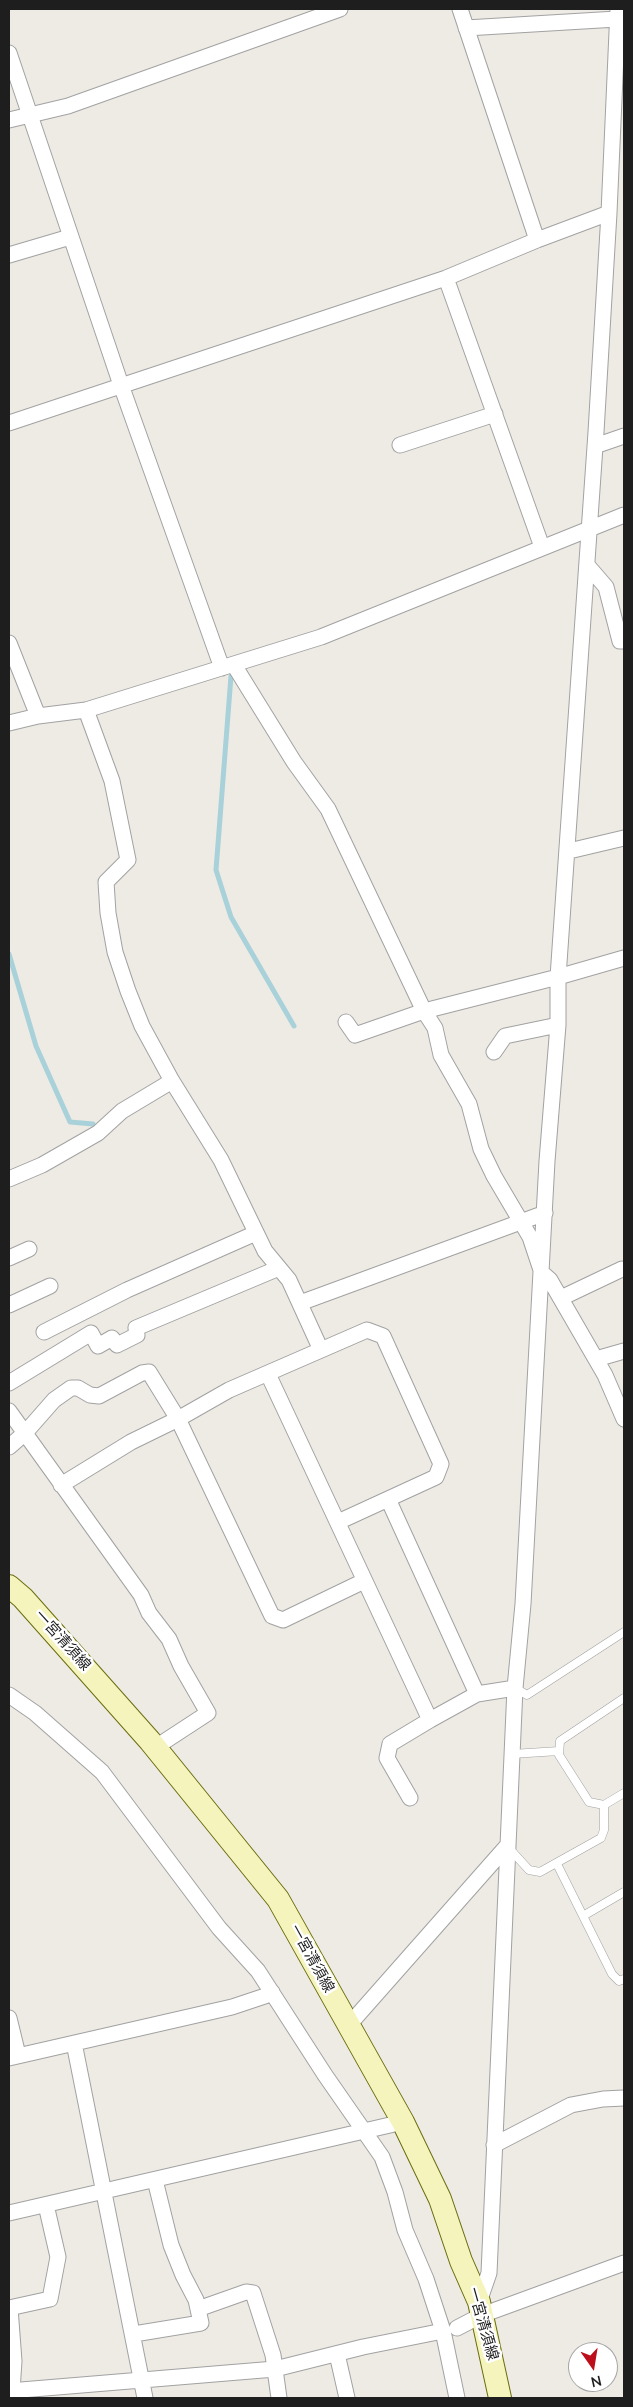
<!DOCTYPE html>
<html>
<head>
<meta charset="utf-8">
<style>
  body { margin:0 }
  #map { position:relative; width:633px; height:2407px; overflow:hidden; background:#eeebe5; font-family:"Nunito Sans",sans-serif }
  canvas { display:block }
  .frame { position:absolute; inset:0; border:10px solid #1e1e1e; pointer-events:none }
  .north { position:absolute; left:568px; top:2342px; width:50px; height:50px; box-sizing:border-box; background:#fff; border:1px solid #a5a5a5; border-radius:50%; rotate:167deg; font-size:14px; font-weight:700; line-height:20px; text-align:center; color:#1e1e1e }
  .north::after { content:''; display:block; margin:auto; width:18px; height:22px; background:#bd0f1b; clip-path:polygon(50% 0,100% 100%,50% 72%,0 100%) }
</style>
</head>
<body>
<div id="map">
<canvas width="633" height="2407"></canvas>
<div class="frame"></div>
<div class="north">N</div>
</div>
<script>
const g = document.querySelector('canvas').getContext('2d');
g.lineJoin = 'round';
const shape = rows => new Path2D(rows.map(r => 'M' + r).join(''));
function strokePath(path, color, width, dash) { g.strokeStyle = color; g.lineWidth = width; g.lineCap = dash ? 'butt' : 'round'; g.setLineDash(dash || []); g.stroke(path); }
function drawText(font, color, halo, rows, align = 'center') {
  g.font = font + ' "Nunito Sans","Noto Sans JP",sans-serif'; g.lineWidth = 5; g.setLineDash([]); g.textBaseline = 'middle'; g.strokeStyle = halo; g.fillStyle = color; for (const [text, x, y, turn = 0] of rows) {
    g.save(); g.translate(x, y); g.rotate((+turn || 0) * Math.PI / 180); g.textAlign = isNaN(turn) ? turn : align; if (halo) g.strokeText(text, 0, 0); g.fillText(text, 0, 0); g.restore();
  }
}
const stream = shape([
  [231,676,216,870,231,917,294,1026],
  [9,954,36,1046,70,1122,93,1124]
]);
const service = shape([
  [515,1688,527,1695,624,1632],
  [624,1698,560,1741,559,1755,589,1802,604,1805,624,1793],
  [512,1754,559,1751],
  [508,1847,529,1870,540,1872,601,1838,604,1830,604,1805],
  [557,1864,612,1974,619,1981,624,1979],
  [583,1916,624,1892]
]);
const minor = shape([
  [460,9,537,240],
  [466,28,617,19],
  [9,53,121,385,222,668],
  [9,120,68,106,340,9],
  [9,255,70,237],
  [446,278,542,547],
  [9,423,446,278,537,240,609,213],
  [400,445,495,414],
  [595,446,624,436],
  [587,565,606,587,620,641,624,641],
  [9,643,38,716],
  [234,665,294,762,328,809,424,1011,435,1028,441,1055,469,1104,481,1149,494,1176,530,1237,542,1273,550,1280,605,1375,624,1419],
  [86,710,112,781,128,860,106,882,108,913,115,952,128,991,142,1026,172,1081,221,1160,265,1251,289,1280,321,1350],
  [9,723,38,716,86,710,321,637,624,515],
  [569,851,624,838],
  [346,1022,355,1035,424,1011,558,977,624,958],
  [494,1052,505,1036,558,1025],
  [9,1179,42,1165,98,1133,122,1111,172,1081],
  [9,1258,29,1249],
  [561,1298,622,1269],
  [300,1303,545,1213],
  [9,1305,50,1286],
  [44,1332,127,1290,256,1233],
  [596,1359,624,1351],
  [268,1374,430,1720,477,1694,515,1688],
  [9,1383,91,1333,98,1346,112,1338,117,1345,137,1335,136,1328,279,1268],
  [9,1411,141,1595,149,1613,169,1639,181,1666,208,1713,156,1747],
  [9,1447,25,1433,54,1400,71,1388,78,1388,90,1395,99,1396,142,1373,149,1372,178,1419,272,1616,283,1620,364,1581],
  [61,1485,131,1442,178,1419,229,1390,367,1330,383,1336,441,1464,436,1477,338,1522],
  [388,1499,477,1694],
  [9,1695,35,1713,102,1772,219,1928,258,1971,325,2075,382,2157,395,2192,405,2230,426,2279,443,2331,457,2398],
  [410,1798,387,1758,390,1744,430,1720],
  [9,2018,18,2055],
  [348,2026,507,1846],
  [74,2043,145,2398],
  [9,2058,232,2007,265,1996,272,1992],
  [494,2145,571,2105,603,2099,624,2098],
  [9,2213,403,2122],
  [479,2302,489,2273,515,1688,523,1604,547,1161,558,1025,558,977,596,432,609,213,618,9],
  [9,2308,50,2299,58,2257,46,2205],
  [10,2308,14,2361,12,2391],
  [198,2309,246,2292,253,2293,273,2355,279,2398],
  [457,2328,482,2315,624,2263],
  [134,2334,201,2323,196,2300,183,2275,171,2245,155,2180],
  [337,2354,347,2398],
  [9,2391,275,2369,363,2347,443,2331]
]);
const secondary = shape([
  [9,1586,23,1598,150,1741,278,1899,403,2122,440,2199,461,2261,479,2302,500,2398]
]);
const streetNames = [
  ["一宮清須線",62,1641,48],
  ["一宮清須線",311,1959,61],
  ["一宮清須線",482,2324,74]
];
strokePath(stream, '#a9d1d9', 5);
strokePath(service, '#a2a2a2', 9);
strokePath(minor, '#a2a2a2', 17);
strokePath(secondary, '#6a6d0d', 24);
strokePath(service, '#fff', 8);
strokePath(minor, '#fff', 15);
strokePath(secondary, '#f5f4bd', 22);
drawText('15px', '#1e1e1e', '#fff', streetNames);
</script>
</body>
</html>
